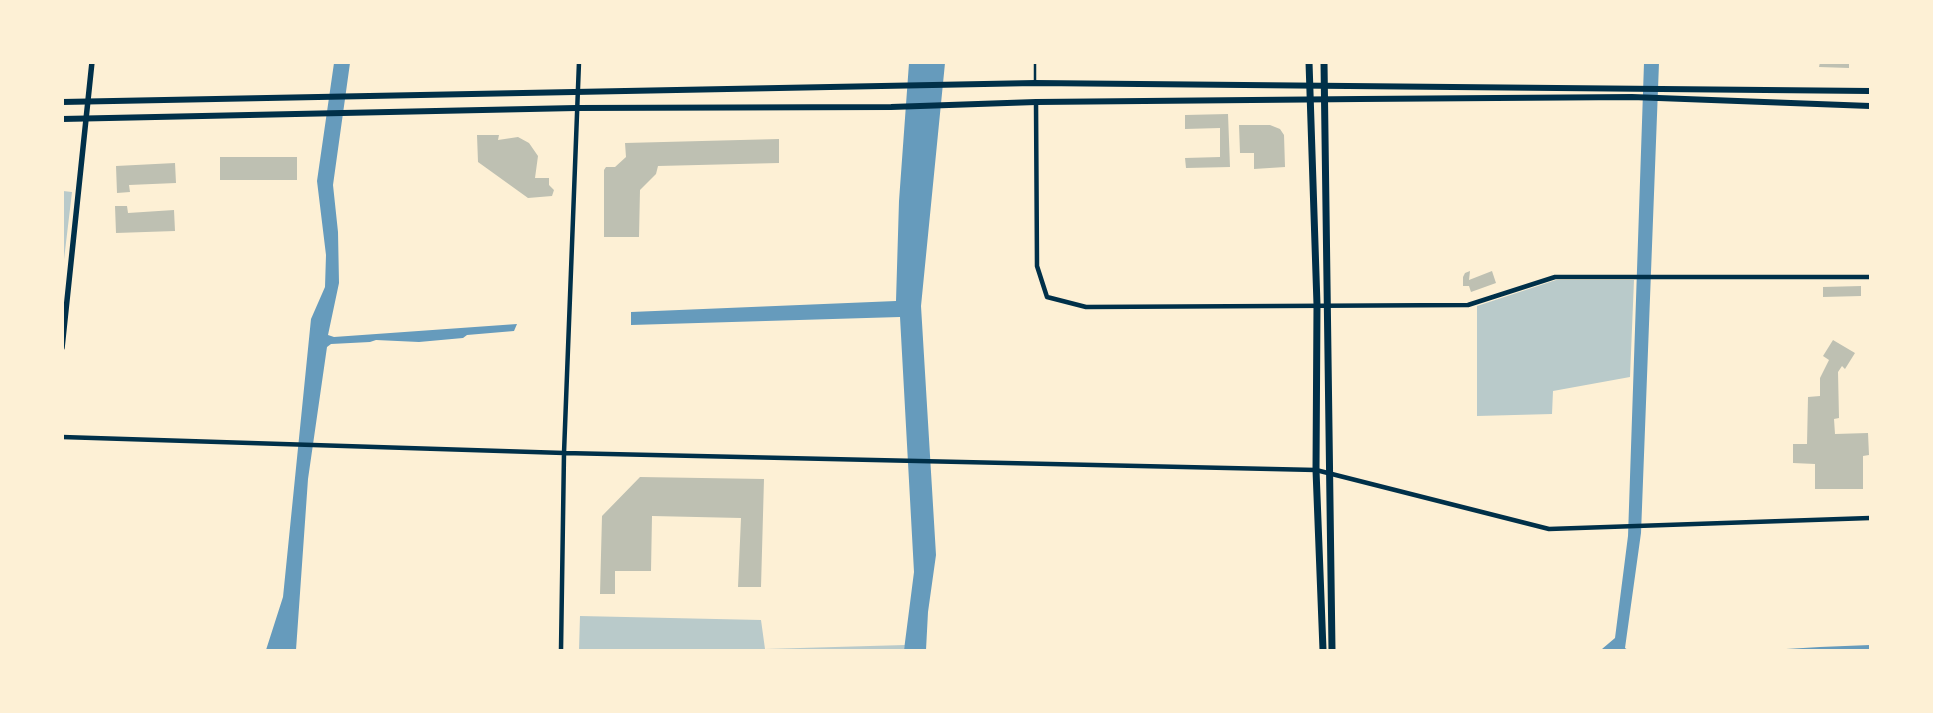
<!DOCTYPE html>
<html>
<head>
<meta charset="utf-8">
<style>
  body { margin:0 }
  #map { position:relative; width:1933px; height:713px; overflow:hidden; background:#fdf0d5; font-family:"Crimson Pro",serif }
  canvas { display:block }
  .frame { position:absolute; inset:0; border:64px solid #fdf0d5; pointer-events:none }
</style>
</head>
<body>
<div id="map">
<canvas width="1933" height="713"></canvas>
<div class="frame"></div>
</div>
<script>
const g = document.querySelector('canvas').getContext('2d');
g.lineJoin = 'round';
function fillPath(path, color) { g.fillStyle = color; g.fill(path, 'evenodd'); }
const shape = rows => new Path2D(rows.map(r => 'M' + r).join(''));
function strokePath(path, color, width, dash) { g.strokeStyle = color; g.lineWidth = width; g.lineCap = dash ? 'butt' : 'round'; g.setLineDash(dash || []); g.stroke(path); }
const green = shape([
  [63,191,72,192,63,268,62,191],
  [1556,280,1634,280,1630,377,1553,391,1552,414,1477,416,1477,306],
  [580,616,761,620,765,649,905,645,904,650,579,650]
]);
const water = shape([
  [334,63,350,63,333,185,338,232,339,283,328,335,334,337,517,324,514,331,467,335,463,338,419,342,376,340,370,342,331,344,327,347,308,479,296,650,266,650,283,597,311,319,325,287,326,255,317,181],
  [909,63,945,63,921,306,936,555,928,612,926,650,904,650,914,572,900,317,631,325,631,312,896,301,899,201],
  [1644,63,1659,63,1641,533,1625,648,1628,650,1591,650,1602,649,1615,638,1628,536],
  [1870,645,1870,650,1769,650,1820,647]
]);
const building = shape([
  [1820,62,1849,62,1849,68,1819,67],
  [1228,114,1230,167,1186,168,1185,158,1220,157,1220,128,1185,129,1185,115],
  [1239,125,1270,125,1280,129,1284,135,1285,167,1254,169,1254,153,1240,153],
  [477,135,499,135,498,140,518,137,529,143,538,156,535,178,549,178,549,185,554,190,552,196,528,198,478,162],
  [779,139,779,163,658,166,656,174,640,190,639,237,604,237,604,170,606,167,615,167,626,157,625,143],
  [220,157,297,157,297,180,220,180],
  [175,163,176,183,129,185,130,192,117,193,116,166],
  [115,206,127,206,128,213,174,210,175,231,116,233],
  [1470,271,1469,280,1492,271,1496,283,1471,292,1469,286,1463,286,1463,277,1465,273],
  [1861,286,1861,296,1823,297,1823,287],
  [1833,340,1855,353,1845,369,1842,366,1838,372,1839,418,1834,419,1835,434,1868,433,1869,455,1863,456,1863,489,1815,489,1815,464,1793,463,1793,444,1807,444,1808,397,1820,396,1820,378,1829,360,1823,356],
  [640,477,764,479,761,587,738,587,741,518,652,516,651,571,615,571,615,594,600,594,602,516]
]);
const service = shape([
  [1035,62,1035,81]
]);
const minor = shape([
  [1036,102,1037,266,1047,297,1086,307,1468,305,1555,277,1870,277],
  [62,437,564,453,1316,470,1549,529,1870,518],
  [561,650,564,453,579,62]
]);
const tertiary = shape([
  [62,348,92,62]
]);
const secondary = shape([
  [62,102,1035,83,1870,91],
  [62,119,576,108,891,107,1036,102,1360,99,1632,97,1870,106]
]);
const primary = shape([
  [1309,62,1317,305,1316,470,1323,650],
  [1324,62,1332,650]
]);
fillPath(green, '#b9caca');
fillPath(water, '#669bbc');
fillPath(building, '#bec0b2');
strokePath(service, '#003049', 2.5);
strokePath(minor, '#003049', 4.5);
strokePath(tertiary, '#003049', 5.5);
strokePath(secondary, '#003049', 6);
strokePath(primary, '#003049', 7);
</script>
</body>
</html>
